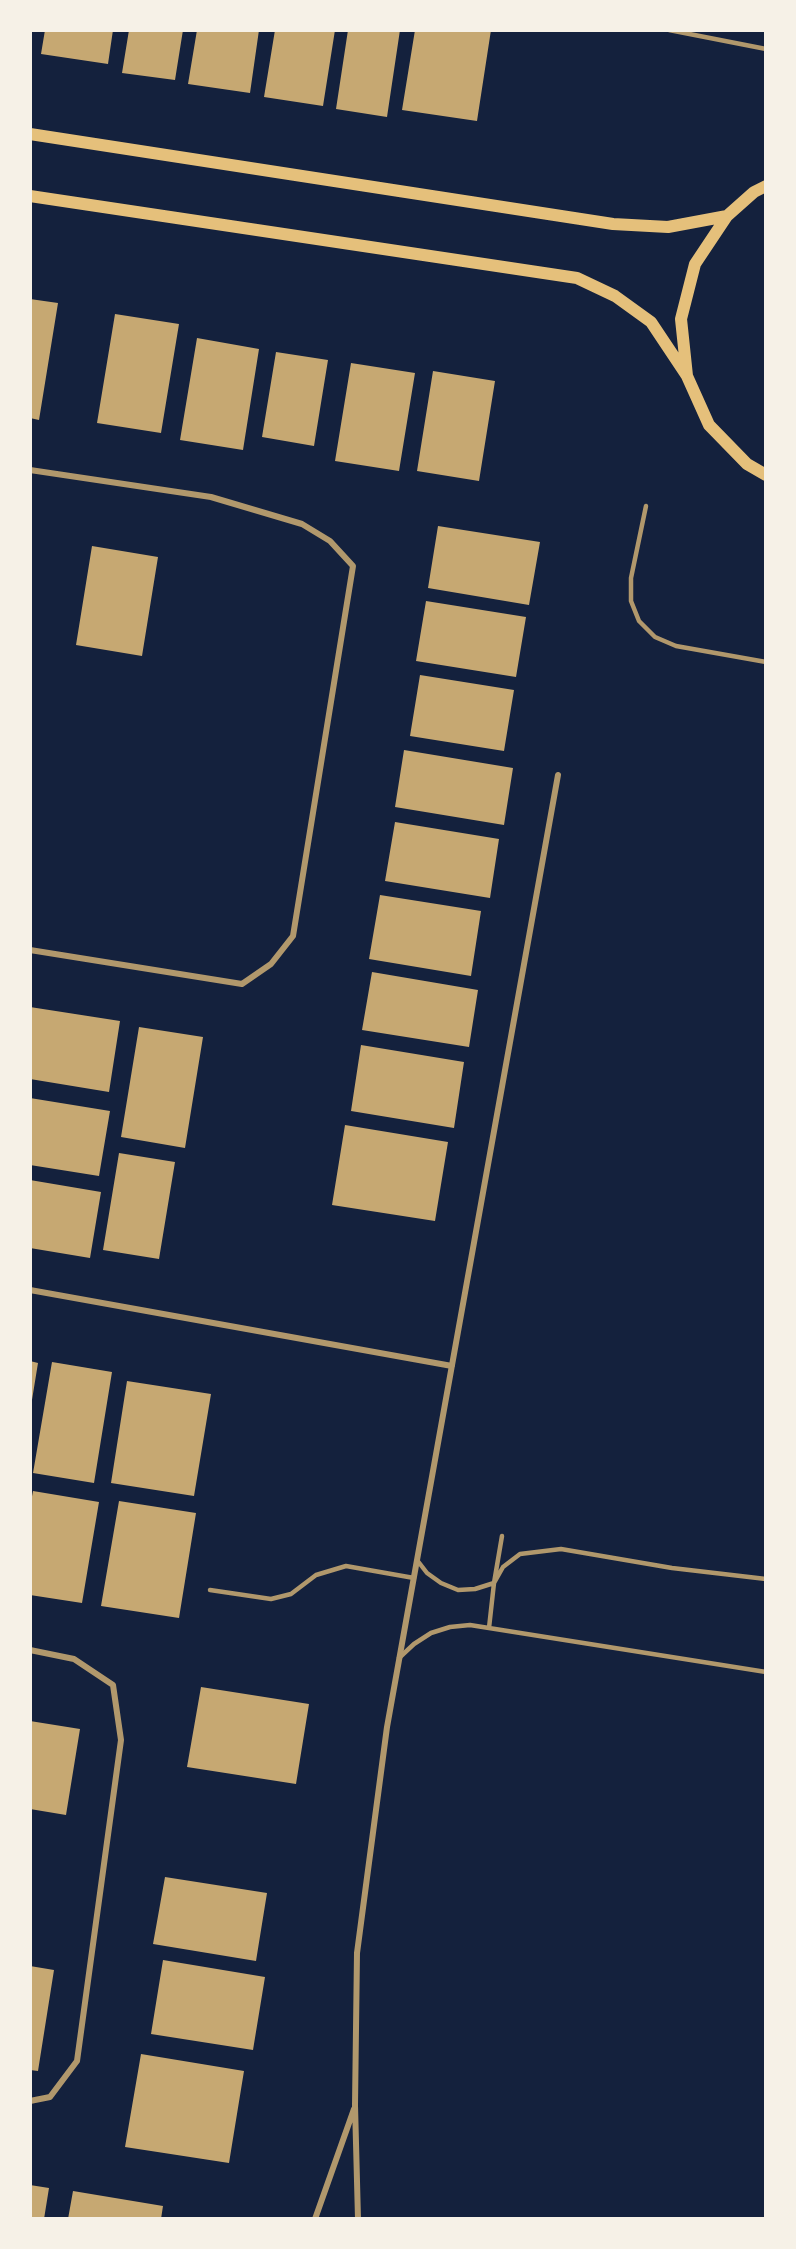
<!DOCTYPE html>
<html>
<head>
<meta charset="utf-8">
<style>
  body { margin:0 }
  #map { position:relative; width:796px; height:2249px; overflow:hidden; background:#14213d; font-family:"Exo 2",sans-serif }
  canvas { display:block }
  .frame { position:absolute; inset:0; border:32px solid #f6f1e7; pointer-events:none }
</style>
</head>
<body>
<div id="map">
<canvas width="796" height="2249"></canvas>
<div class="frame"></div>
</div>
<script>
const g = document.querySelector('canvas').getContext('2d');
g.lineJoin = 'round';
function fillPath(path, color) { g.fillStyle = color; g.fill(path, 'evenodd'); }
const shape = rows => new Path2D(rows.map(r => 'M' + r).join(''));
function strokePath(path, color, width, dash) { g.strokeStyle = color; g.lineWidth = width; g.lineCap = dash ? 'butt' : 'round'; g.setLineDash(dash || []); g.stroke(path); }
const building = shape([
  [45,30,113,30,108,64,41,54],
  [129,30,183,30,175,80,122,73],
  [197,30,259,30,250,93,188,84],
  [275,30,335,30,323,106,264,97],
  [348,30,400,30,387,117,336,109],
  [415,30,491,30,477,121,402,110],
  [30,299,58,303,39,420,30,418],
  [115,314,179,324,161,433,97,423],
  [197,338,259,349,243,450,180,440],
  [276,352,328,360,314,446,262,437],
  [351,363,415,373,399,471,335,461],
  [433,371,495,381,479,481,417,471],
  [438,526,540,542,529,605,428,588],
  [92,546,158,557,142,656,76,645],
  [426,601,526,617,516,677,416,661],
  [420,675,514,690,504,751,410,736],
  [404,750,513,768,504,825,395,807],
  [395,822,499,839,490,898,385,881],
  [380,895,481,911,471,976,369,959],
  [372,972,478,990,469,1047,362,1030],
  [30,1007,120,1021,109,1092,30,1079],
  [139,1027,203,1037,185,1148,121,1137],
  [361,1045,464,1062,454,1128,351,1111],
  [30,1098,110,1111,99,1176,30,1165],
  [345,1125,448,1142,435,1221,332,1205],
  [119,1153,175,1162,159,1259,103,1250],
  [30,1180,101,1192,90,1258,30,1248],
  [30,1361,38,1363,31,1406,30,1406],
  [52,1362,112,1372,94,1483,33,1473],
  [127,1381,211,1394,194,1496,111,1483],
  [33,1491,99,1502,82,1603,30,1595,30,1507],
  [119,1501,196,1513,179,1618,101,1606],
  [201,1687,309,1704,296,1784,187,1767],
  [30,1721,80,1729,66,1815,30,1809],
  [165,1877,267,1893,256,1961,153,1944],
  [163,1960,265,1977,253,2050,151,2034],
  [30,1966,54,1970,38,2071,30,2070],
  [141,2054,244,2071,229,2163,125,2147],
  [30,2185,49,2188,44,2219,30,2219],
  [73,2191,163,2206,161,2219,68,2219]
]);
const service = shape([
  [669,30,766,49],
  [646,506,631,578,631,601,639,621,655,637,676,646,766,662],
  [417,1560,427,1573,441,1583,458,1590,475,1589,494,1583,503,1567,520,1554,561,1549,672,1568,766,1579],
  [210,1590,271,1599,291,1594,316,1575,346,1566,414,1578],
  [489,1628,494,1583,502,1536],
  [399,1658,414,1644,431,1633,450,1627,470,1625,766,1672]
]);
const minor = shape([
  [30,470,211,497,302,524,330,541,353,566,293,936,271,964,242,984,30,950],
  [30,1290,452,1366],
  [30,1650,74,1659,113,1685,121,1740,77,2061,50,2097,30,2101],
  [315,2219,354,2109],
  [358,2219,355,2105,357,1953,387,1727,558,775]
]);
const secondary = shape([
  [30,134,613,224,668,227,727,216],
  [766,186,754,192,727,216,695,264,681,319,687,376,709,425,747,464,766,475],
  [30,196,577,278,615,296,651,322,687,376]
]);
fillPath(building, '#c6a872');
strokePath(service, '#b1986c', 4.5);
strokePath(minor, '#b1986c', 6);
strokePath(secondary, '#e5c07b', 12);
</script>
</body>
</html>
